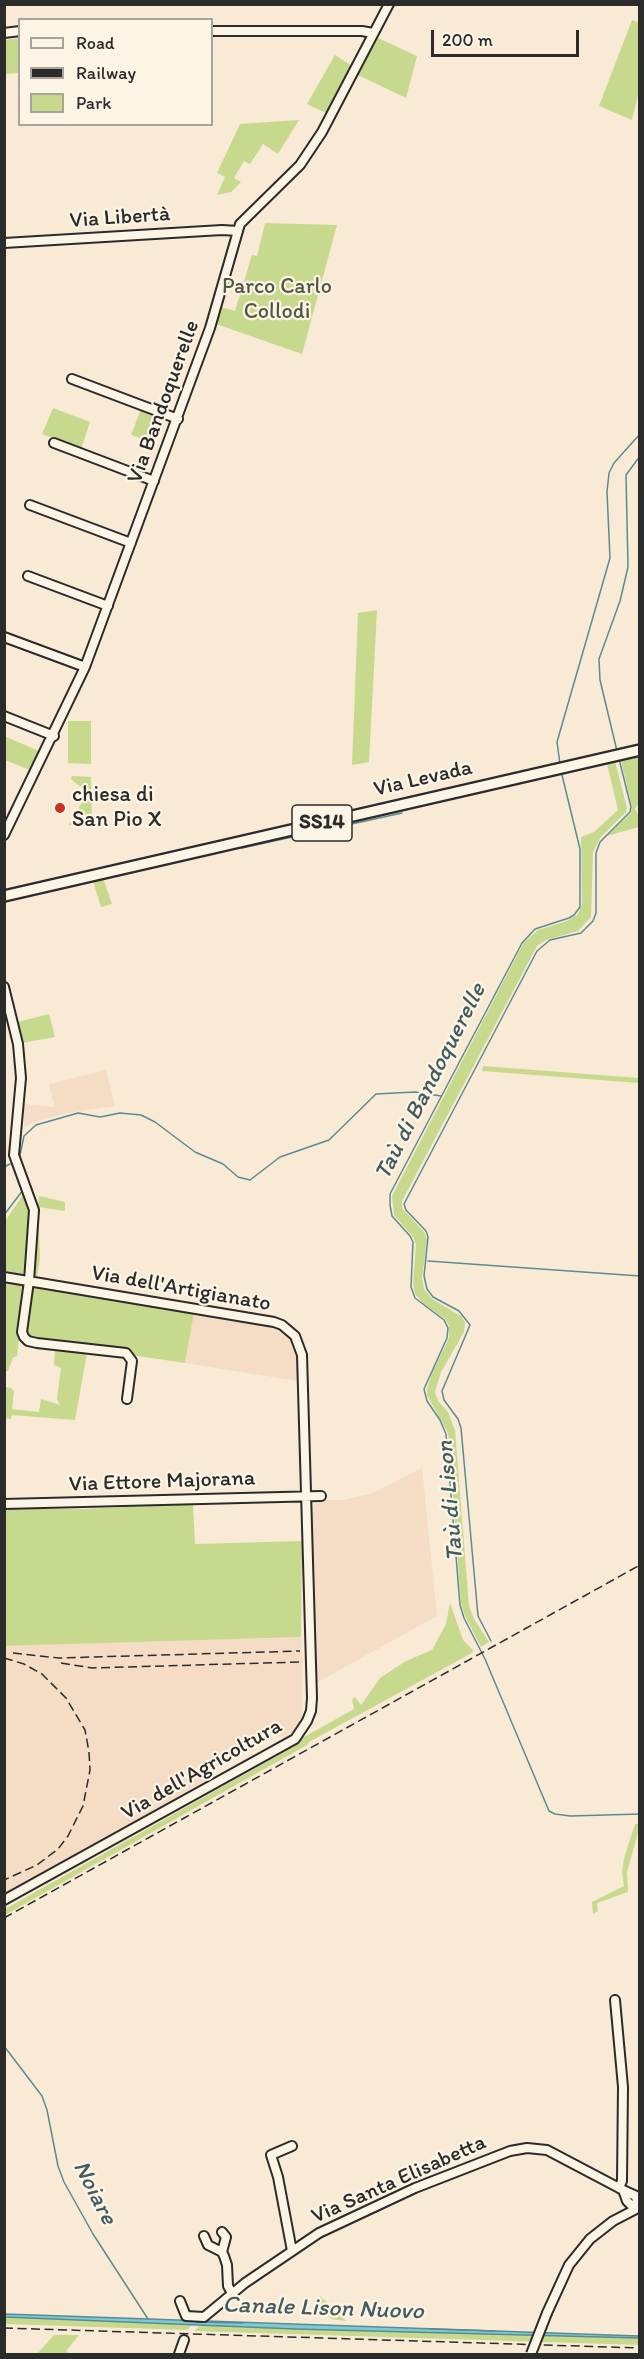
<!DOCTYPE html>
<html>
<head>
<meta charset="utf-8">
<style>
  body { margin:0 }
  #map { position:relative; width:644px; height:2359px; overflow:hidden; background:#f9ead6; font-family:Itim,sans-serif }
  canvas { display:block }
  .frame { position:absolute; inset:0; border:6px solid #2b2b2b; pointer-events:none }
  .legend { position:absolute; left:18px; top:18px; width:195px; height:108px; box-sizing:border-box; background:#fcf5e5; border:2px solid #a8a49b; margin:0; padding:8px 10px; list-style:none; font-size:18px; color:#2b2b2b }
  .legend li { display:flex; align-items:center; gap:12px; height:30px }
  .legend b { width:30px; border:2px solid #a8a49b }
  .scale { position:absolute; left:431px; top:30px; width:148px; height:27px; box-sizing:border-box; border:3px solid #2b2b2b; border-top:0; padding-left:8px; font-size:18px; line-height:21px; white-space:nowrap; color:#2b2b2b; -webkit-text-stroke:4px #fcf5e5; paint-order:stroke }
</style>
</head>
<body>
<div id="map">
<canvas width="644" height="2359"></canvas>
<div class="frame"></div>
<ul class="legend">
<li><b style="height:8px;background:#fcf5e5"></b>Road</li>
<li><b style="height:8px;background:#2b2b2b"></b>Railway</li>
<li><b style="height:16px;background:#c7d98d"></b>Park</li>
</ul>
<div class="scale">200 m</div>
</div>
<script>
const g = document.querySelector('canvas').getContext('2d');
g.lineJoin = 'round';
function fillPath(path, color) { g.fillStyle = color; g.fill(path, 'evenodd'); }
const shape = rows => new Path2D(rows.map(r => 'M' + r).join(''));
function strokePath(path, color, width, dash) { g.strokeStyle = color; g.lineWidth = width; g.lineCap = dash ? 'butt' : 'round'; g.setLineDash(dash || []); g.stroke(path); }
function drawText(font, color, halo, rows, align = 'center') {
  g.font = font + ' Itim,sans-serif'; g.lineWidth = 4.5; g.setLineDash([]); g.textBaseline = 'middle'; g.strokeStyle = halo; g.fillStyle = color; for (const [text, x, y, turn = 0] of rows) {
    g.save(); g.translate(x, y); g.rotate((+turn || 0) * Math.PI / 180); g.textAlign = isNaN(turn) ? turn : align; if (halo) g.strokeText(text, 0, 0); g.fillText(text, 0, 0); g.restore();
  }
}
const built = shape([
  [106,1070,115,1106,67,1113,37,1121,24,1127,24,1104,55,1107,49,1084],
  [194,1313,271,1327,282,1331,292,1341,295,1348,298,1381,185,1363],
  [422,1468,437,1616,316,1683,310,1514,313,1505,327,1500,344,1500,373,1493],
  [301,1637,303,1664,302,1665,302,1718,296,1729,284,1738,272,1734,212,1768,209,1779,5,1895,4,1646]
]);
const green = shape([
  [632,20,640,23,639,91,632,120,599,106],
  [19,38,19,73,5,74,5,40],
  [378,38,417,56,406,98,358,75],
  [335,55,352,66,326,113,307,104],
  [299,120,278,154,263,144,250,164,244,161,234,178,241,182,231,192,217,195,225,177,217,173,240,124],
  [265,223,337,225,302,354,216,324,220,307,235,311,252,255,257,256],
  [53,408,90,422,81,449,42,434],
  [141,409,153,414,146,440,131,435],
  [377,610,369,762,352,765,358,613],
  [68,721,91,721,91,764,68,763],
  [4,736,41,752,32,771,5,760],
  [639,757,639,803,635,809,639,816,639,827,607,836,631,813,632,807,621,761],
  [615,761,627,808,626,812,600,838,593,852,591,917,578,931,546,940,537,946,402,1201,402,1208,424,1232,427,1239,422,1278,424,1289,432,1299,461,1316,465,1322,464,1332,441,1372,435,1392,438,1401,448,1412,455,1430,469,1606,474,1619,489,1642,481,1647,465,1616,461,1603,448,1433,427,1395,427,1389,432,1373,449,1338,449,1326,445,1319,423,1303,415,1294,413,1284,416,1244,413,1237,394,1215,392,1196,524,942,538,930,567,921,577,915,582,905,581,837,594,832,618,810,607,764],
  [72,776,91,777,92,824,69,825,89,790,78,785,71,779],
  [103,878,112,904,101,907,93,881],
  [49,1014,55,1037,22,1043,17,1022],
  [483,1066,639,1078,639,1083,482,1071],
  [25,1192,32,1212,26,1275,5,1271,5,1221],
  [39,1196,65,1202,65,1211,38,1207,40,1259,37,1278,33,1278,38,1206],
  [4,1281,25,1285,17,1356,13,1358,8,1371,5,1372],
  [29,1286,194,1313,185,1363,30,1340,25,1336],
  [55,1349,87,1353,75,1420,12,1415,11,1419,5,1418,5,1387,11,1388,14,1391,12,1409,39,1412,41,1399,60,1405,57,1399,61,1368,54,1365],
  [193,1504,195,1544,302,1541,301,1637,5,1646,5,1509,83,1509],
  [450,1603,463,1640,473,1650,472,1653,309,1742,307,1745,5,1915,5,1909,293,1747,304,1737,354,1709,352,1699,355,1697,361,1705,380,1678,406,1661,432,1650,446,1624],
  [635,1824,639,1824,639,1829,627,1872,628,1892,597,1903,598,1911,593,1914,592,1902,624,1886,622,1872,624,1858],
  [320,2296,346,2321,331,2319,317,2303],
  [5,2317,192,2325,187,2330,5,2324],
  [200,2325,639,2338,640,2345,194,2331],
  [54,2335,79,2335,66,2351,69,2354,37,2354]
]);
const water = shape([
  [5,2314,639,2336,640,2338,295,2329,5,2317,5,2314]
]);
const stream = shape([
  [617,751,600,680,599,659,620,601,628,567,626,475,640,456],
  [560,764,557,742,610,558,607,492,609,473,614,463,640,434],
  [561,771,580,849,580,907,574,915,569,918,535,929,522,943,390,1194,390,1205,392,1216,410,1236,413,1242,411,1287,415,1298,444,1320,448,1328,447,1338,424,1389,427,1401,440,1420,446,1434,460,1605,464,1618,485,1659,549,1811,555,1814,570,1816,640,1814],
  [242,848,402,813],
  [19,1160,24,1136,36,1125,78,1113,100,1117,120,1113,141,1115,155,1122,195,1152,223,1164,238,1177,250,1180,280,1157,329,1140,376,1094,415,1092,441,1096],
  [20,1160,28,1179,28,1184],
  [4,1167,10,1164],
  [4,1215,23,1190],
  [428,1261,640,1276],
  [491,1641,478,1616,461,1428,458,1419,444,1400,442,1391,470,1325,459,1311,433,1297,427,1289,424,1276,428,1237,426,1231,406,1210,404,1204,537,951,550,940,581,933,593,921,596,913,596,853,600,842,630,812,631,807,619,759],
  [4,2046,42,2096,47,2110,58,2166,64,2182,93,2234,148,2319],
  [197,2322,243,2323],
  [431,2329,495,2331]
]);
const minor = shape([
  [212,31,362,31,373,33],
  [4,33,20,31],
  [4,243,222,230,238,231],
  [72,379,178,419],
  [54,443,154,481],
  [30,505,131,543],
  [28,576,108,606],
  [4,637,85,667],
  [4,716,54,736],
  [4,835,85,667,210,328,240,224,300,165,322,132,389,4],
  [4,987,18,1044,21,1078,14,1155,34,1210,29,1281,22,1332,24,1337,28,1341,37,1343,126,1353,132,1361,127,1399],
  [4,1277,274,1322,282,1325,295,1336,302,1355,312,1698,311,1711,307,1721,295,1739,4,1900],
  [4,1504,321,1496],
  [615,2000,623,2087,622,2181,619,2188],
  [635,2209,627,2201,623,2190,636,2196,638,2208],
  [222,2232,226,2237,222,2252],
  [204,2236,208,2245,222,2252,224,2256,227,2265,228,2286,232,2293],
  [292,2251,278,2177,271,2155,292,2146],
  [180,2301,186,2316,204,2317,245,2283,319,2233,415,2188,510,2151,527,2148,547,2150,623,2190],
  [547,2313,569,2265,590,2239,613,2221,640,2207],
  [179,2354,184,2340]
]);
const major = shape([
  [4,896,640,750]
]);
const rail = shape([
  [13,1653,59,1658,300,1651],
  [4,1658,24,1664,42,1674,66,1698,85,1730,89,1752,90,1770,83,1806,68,1836,58,1849,37,1865,4,1880],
  [61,1663,92,1668,300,1662],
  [4,1918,640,1565],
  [4,2328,640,2348]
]);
const minorBridge = shape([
  [531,2354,547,2313]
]);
const markers = [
  [60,808,6,"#c8321e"]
];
const shields = [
  [322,823,60]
];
const shieldNames = [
  ["SS14",322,823]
];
const streetNames = [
  ["Via Libertà",120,218,-4],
  ["Via Bandoquerelle",164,402,-70],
  ["Via Levada",423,779,-13],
  ["Via dell'Artigianato",181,1289,10],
  ["Via Ettore Majorana",162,1482,-2],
  ["Via dell'Agricoltura",202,1770,-30],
  ["Via Santa Elisabetta",399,2180,-24]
];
const parkNames = [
  ["Parco Carlo",277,287],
  ["Collodi",277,312]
];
const poiNames = [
  ["chiesa di",72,795],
  ["San Pio X",72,820]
];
const waterNames = [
  ["Taù di Bandoquerelle",431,1082,-63],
  ["Taù di Lison",451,1501,-95],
  ["Noiare",94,2193,63],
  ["Canale Lison Nuovo",323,2309,2]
];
fillPath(built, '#f5dcc5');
fillPath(green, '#c7d98d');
fillPath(water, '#7bcbd7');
strokePath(water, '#5b8b92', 1.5);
strokePath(stream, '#5b8b92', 1.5);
strokePath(minor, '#2b2b2b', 12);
strokePath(major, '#2b2b2b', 14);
strokePath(minor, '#fcf5e5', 8);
strokePath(major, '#fcf5e5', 9);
strokePath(rail, '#2b2b2b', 1.5, [9, 4.5]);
strokePath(minorBridge, '#2b2b2b', 12, []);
strokePath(minorBridge, '#fcf5e5', 8);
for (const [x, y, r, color] of markers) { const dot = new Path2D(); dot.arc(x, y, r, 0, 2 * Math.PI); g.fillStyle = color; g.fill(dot); strokePath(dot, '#fcf5e5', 2); }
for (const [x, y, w] of shields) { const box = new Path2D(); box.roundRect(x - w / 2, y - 18, w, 36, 4.5); g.fillStyle = '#fcf5e5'; g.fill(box); strokePath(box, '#2b2b2b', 1.5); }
drawText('bold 21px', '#2b2b2b', null, shieldNames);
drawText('22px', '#2b2b2b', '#fcf5e5', streetNames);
drawText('22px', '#525644', '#fcf5e5', parkNames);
drawText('22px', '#2b2b2b', '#fcf5e5', poiNames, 'left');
drawText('italic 24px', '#435b5f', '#fcf5e5', waterNames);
</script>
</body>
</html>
